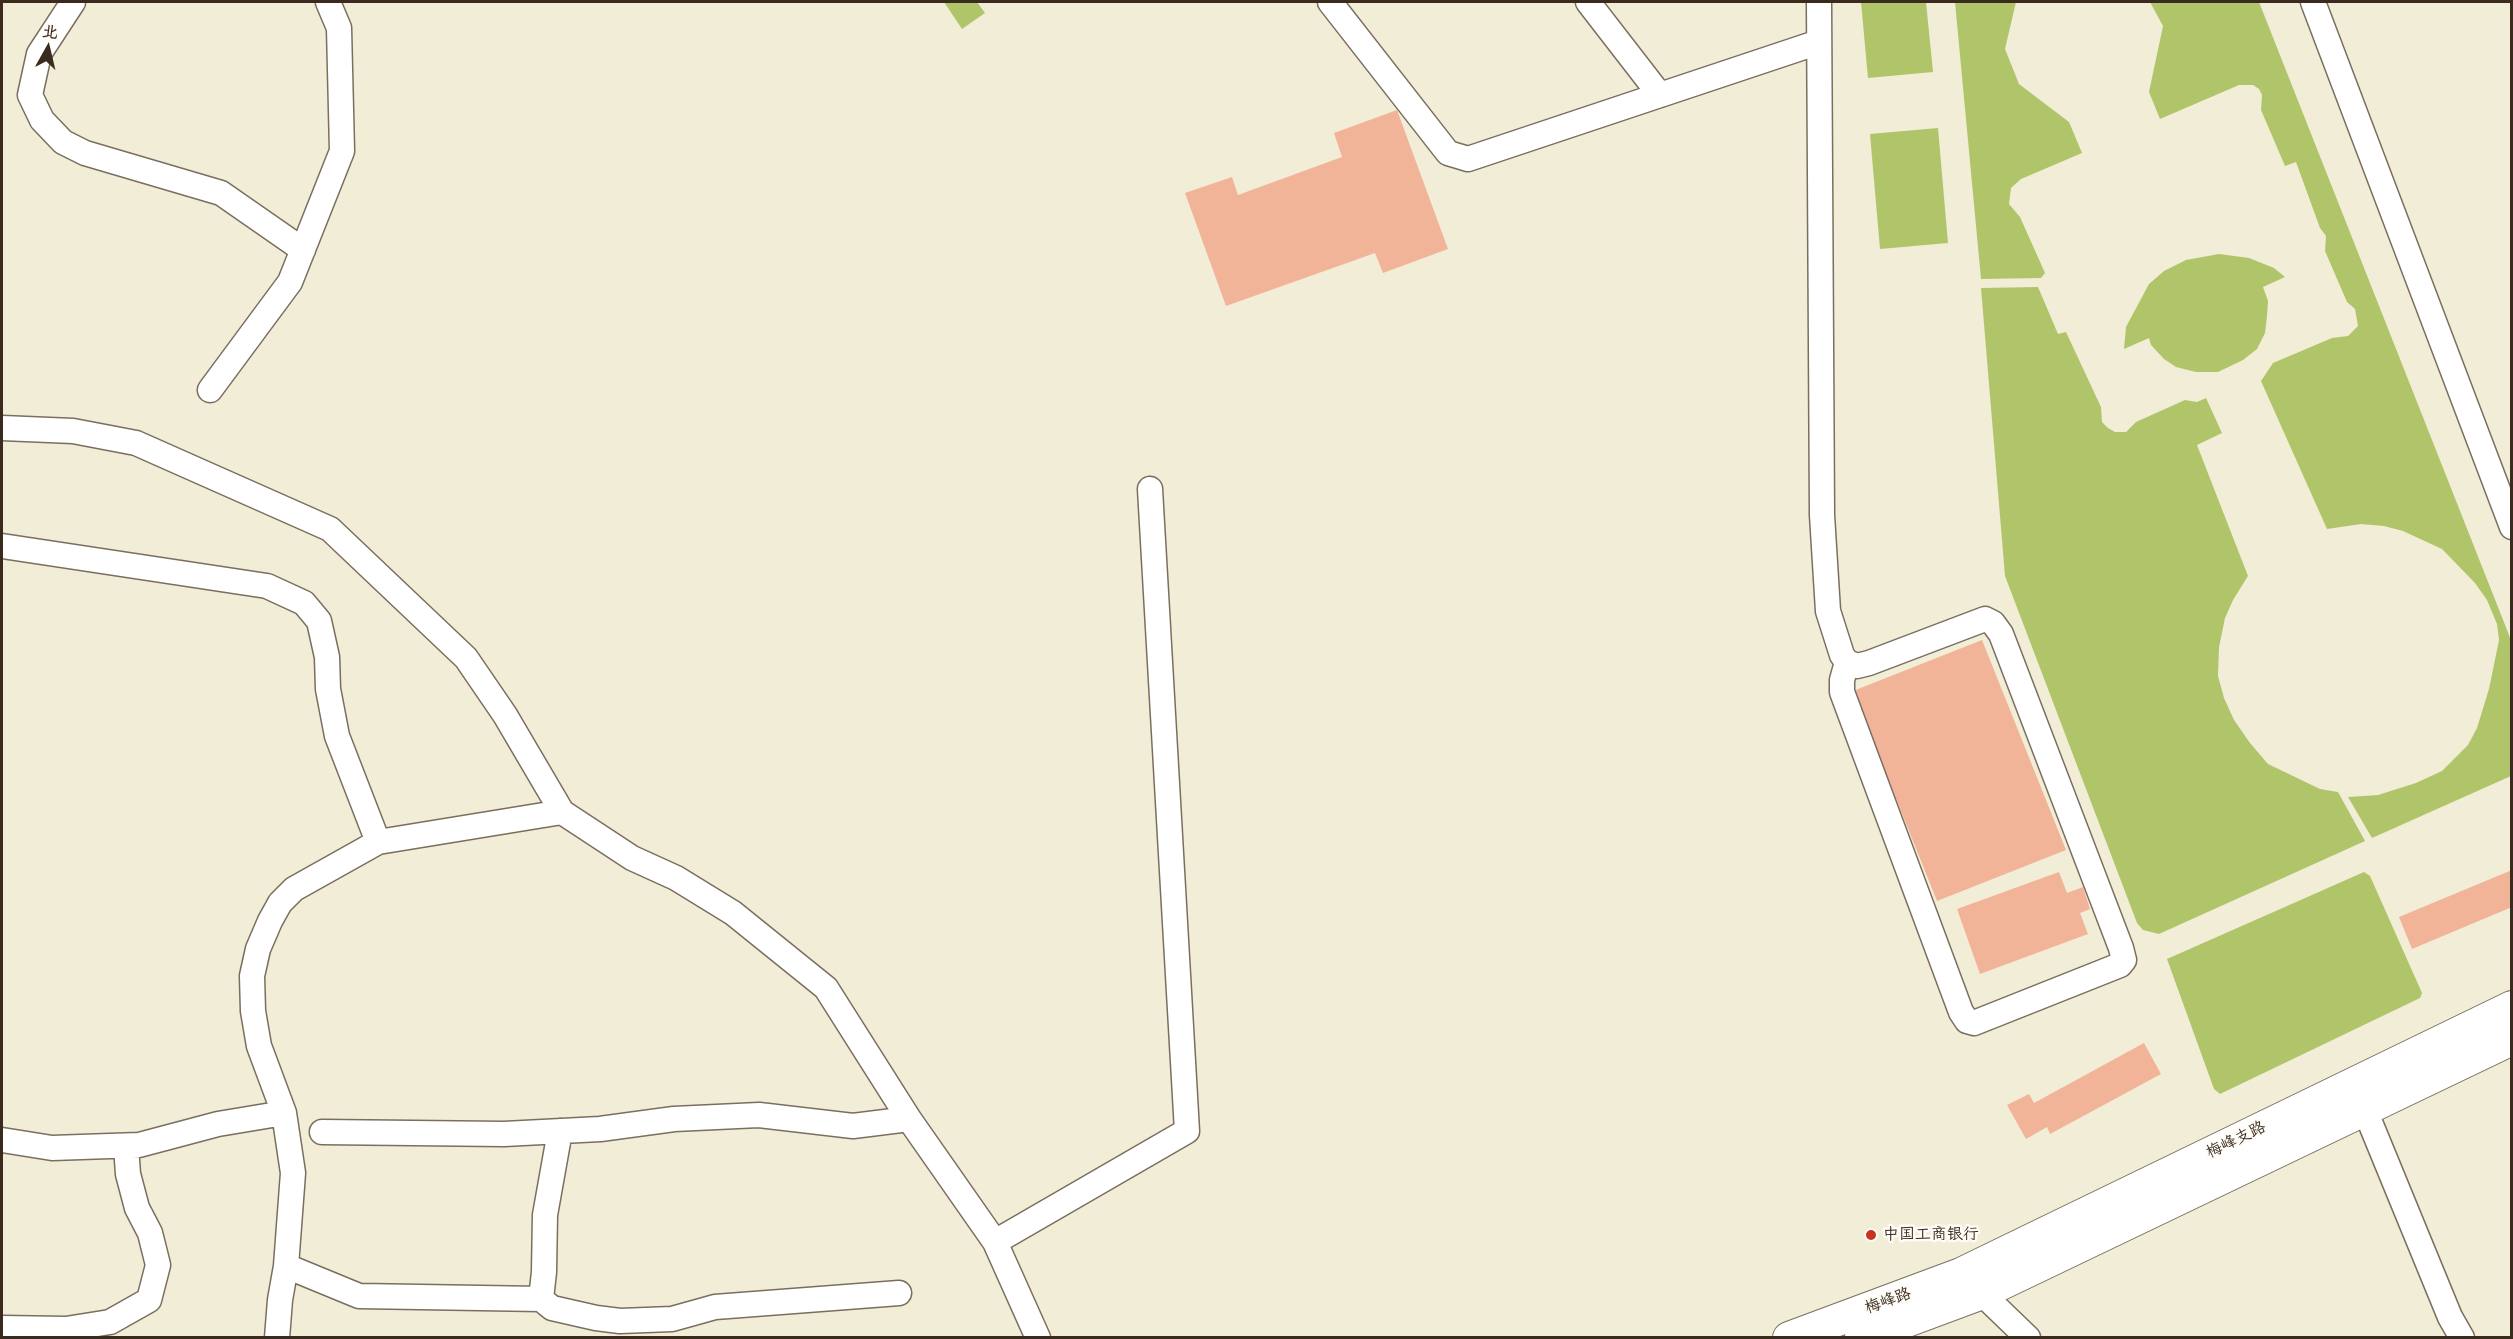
<!DOCTYPE html>
<html>
<head>
<meta charset="utf-8">
<style>
  body { margin:0 }
  #map { position:relative; width:2513px; height:1339px; overflow:hidden; background:#f1edd7; font-family:"Playpen Sans","LXGW WenKai TC",sans-serif }
  canvas { display:block }
  .frame { position:absolute; inset:0; border:3px solid #3b2a1e; pointer-events:none }
  .north { position:absolute; left:18px; top:18px; width:60px; height:60px; -webkit-text-stroke:4px #fdfcf7; paint-order:stroke; rotate:8deg; font-size:16px; font-weight:700; line-height:24px; text-align:center; color:#3b2a1e }
  .north::after { content:''; display:block; margin:auto; width:21px; height:27px; background:#3b2a1e; clip-path:polygon(50% 0,100% 100%,50% 72%,0 100%) }
</style>
</head>
<body>
<div id="map">
<canvas width="2513" height="1339"></canvas>
<div class="frame"></div>
<div class="north">北</div>
</div>
<script>
const g = document.querySelector('canvas').getContext('2d');
g.lineJoin = 'round';
function fillPath(path, color) { g.fillStyle = color; g.fill(path, 'evenodd'); }
const shape = rows => new Path2D(rows.map(r => 'M' + r).join(''));
function strokePath(path, color, width, dash) { g.strokeStyle = color; g.lineWidth = width; g.lineCap = dash ? 'butt' : 'round'; g.setLineDash(dash || []); g.stroke(path); }
function drawText(font, color, halo, rows, align = 'center') {
  g.font = font + ' "Playpen Sans","LXGW WenKai TC",sans-serif'; g.lineWidth = 5; g.setLineDash([]); g.textBaseline = 'middle'; g.strokeStyle = halo; g.fillStyle = color; for (const [text, x, y, turn = 0] of rows) {
    g.save(); g.translate(x, y); g.rotate((+turn || 0) * Math.PI / 180); g.textAlign = isNaN(turn) ? turn : align; if (halo) g.strokeText(text, 0, 0); g.fillText(text, 0, 0); g.restore();
  }
}
const green = shape([
  [944,2,977,2,985,13,962,29],
  [1861,2,1926,2,1933,72,1868,78],
  [1955,2,2016,2,2005,49,2019,84,2069,122,2082,153,2021,179,2011,188,2009,204,2020,217,2045,273,2041,278,1981,279],
  [2150,2,2259,2,2511,640,2511,776,2372,838,2348,797,2378,795,2416,783,2442,771,2468,745,2477,728,2489,689,2499,640,2497,624,2487,600,2475,583,2442,549,2403,531,2384,526,2361,524,2327,529,2261,381,2273,363,2332,338,2348,336,2358,326,2355,309,2347,302,2325,251,2326,236,2320,228,2296,162,2285,166,2261,110,2262,95,2259,89,2253,85,2239,85,2160,119,2149,92,2163,26],
  [1938,128,1948,243,1880,249,1870,134],
  [2219,254,2249,258,2274,268,2285,277,2263,287,2268,301,2267,316,2265,333,2257,349,2243,360,2218,372,2196,372,2176,367,2164,359,2151,345,2149,338,2124,349,2126,327,2149,284,2164,271,2186,260],
  [2038,287,2058,334,2066,332,2101,407,2102,422,2108,428,2115,432,2126,432,2136,422,2185,400,2197,402,2206,398,2222,433,2197,445,2248,576,2233,600,2225,618,2219,647,2218,676,2224,698,2234,720,2250,743,2268,764,2320,789,2338,792,2365,841,2159,934,2143,930,2137,923,2005,576,1981,288],
  [2364,872,2370,876,2422,993,2420,998,2220,1094,2214,1089,2167,959]
]);
const building = shape([
  [1397,110,1448,249,1383,273,1375,253,1226,306,1185,193,1232,177,1238,195,1342,157,1334,133],
  [1982,640,2066,850,1937,901,1853,691],
  [2512,870,2512,907,2412,949,2399,917],
  [2059,872,2067,893,2083,887,2090,909,2080,913,2088,934,1980,974,1957,909],
  [2144,1043,2161,1074,2050,1134,2047,1127,2026,1139,2007,1105,2029,1094,2034,1103]
]);
const minor = shape([
  [73,2,39,54,30,95,42,120,63,142,85,153,221,193,303,250],
  [1330,2,1448,153,1468,159,1819,42],
  [1588,2,1660,95],
  [1819,2,1822,515,1828,611,1842,655,1847,662,1857,666,1869,663,1985,619,1993,623,2001,634,2121,948,2124,960,2120,965,1974,1023,1967,1021,1961,1012,1842,692,1842,680,1847,662],
  [2313,2,2512,527],
  [210,390,290,282,342,151,339,28,328,2],
  [2,428,73,431,136,443,330,529,466,658,505,715,562,812,632,858,676,878,733,913,826,988,909,1119,995,1242,1038,1338],
  [2,546,267,586,304,603,319,621,327,657,328,689,337,736,378,842],
  [2365,1110,2450,1317,2462,1338],
  [322,1132,504,1134,600,1129,674,1119,759,1115,853,1126,909,1119],
  [2,1140,52,1148,139,1145,218,1124,284,1113],
  [995,1242,1187,1131,1150,489],
  [286,1266,359,1296,541,1299,552,1308,596,1318,620,1321,672,1319,715,1307,899,1293],
  [1971,1283,2028,1338],
  [541,1299,544,1272,545,1215,560,1131],
  [2,1328,66,1329,110,1322,149,1300,158,1265,150,1233,137,1208,128,1174,126,1146],
  [277,1338,280,1300,286,1266,293,1173,284,1113,259,1046,253,1011,252,976,258,949,270,921,280,903,294,889,378,842,562,812]
]);
const major = shape([
  [1789,1338,1961,1274,2512,1007],
  [1861,1338,1982,1293,2512,1039]
]);
const markers = [
  [1871,1235,6,"#c8321e"]
];
const streetNames = [
  ["梅峰支路",2236,1140,-26],
  ["梅峰路",1888,1301,-20]
];
const poiNames = [
  ["中国工商银行",1883,1235]
];
fillPath(green, '#b0c56a');
fillPath(building, '#f2b498');
strokePath(minor, '#7b6e5f', 27);
strokePath(major, '#7b6e5f', 34);
strokePath(minor, '#fff', 24);
strokePath(major, '#fff', 32);
for (const [x, y, r, color] of markers) { const dot = new Path2D(); dot.arc(x, y, r, 0, 2 * Math.PI); g.fillStyle = color; g.fill(dot); strokePath(dot, '#fdfcf7', 2); }
drawText('16px', '#3b2a1e', '#fdfcf7', streetNames);
drawText('16px', '#3b2a1e', '#fdfcf7', poiNames, 'left');
</script>
</body>
</html>
